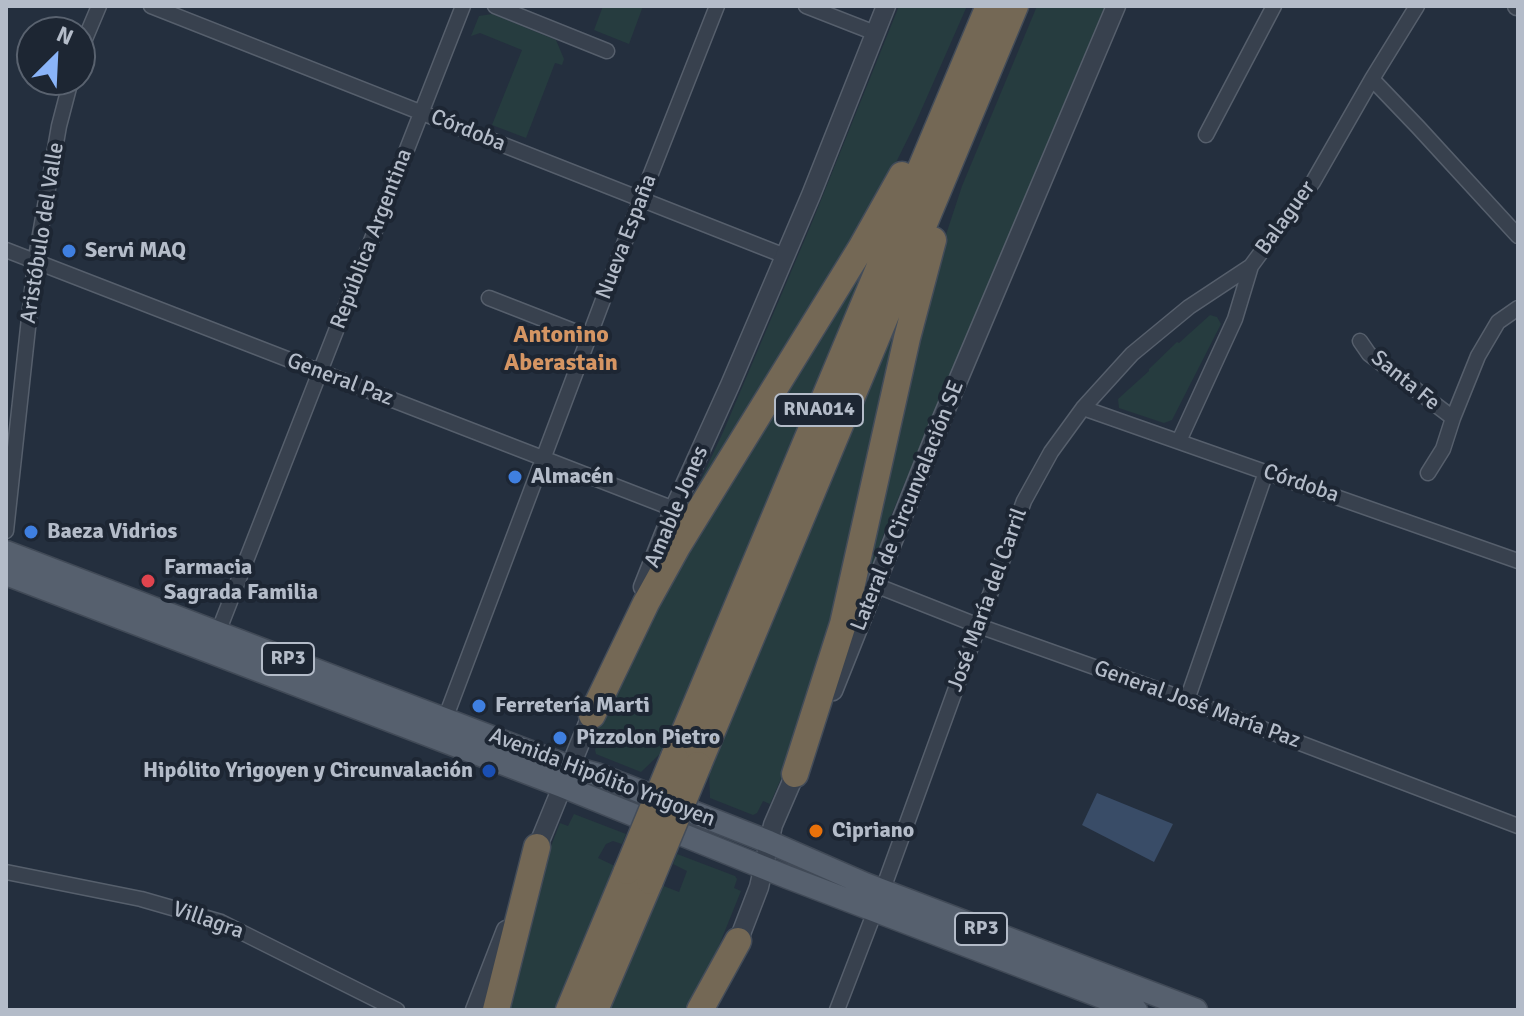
<!DOCTYPE html>
<html>
<head>
<meta charset="utf-8">
<style>
  body { margin:0 }
  #map { position:relative; width:1524px; height:1016px; overflow:hidden; background:#242f3e; font-family:Signika,sans-serif }
  canvas { display:block }
  .frame { position:absolute; inset:0; border:8px solid #b4bcc9; pointer-events:none }
  .north { position:absolute; left:16px; top:16px; width:80px; height:80px; box-sizing:border-box; background:#1d2633; border:2px solid #59626f; border-radius:50%; rotate:24deg; font-size:22px; font-weight:700; line-height:32px; text-align:center; color:#b4bcc9 }
  .north::after { content:''; display:block; margin:auto; width:28px; height:36px; background:#8ab4f8; clip-path:polygon(50% 0,100% 100%,50% 72%,0 100%) }
</style>
</head>
<body>
<div id="map">
<canvas width="1524" height="1016"></canvas>
<div class="frame"></div>
<div class="north">N</div>
</div>
<script>
const g = document.querySelector('canvas').getContext('2d');
g.lineJoin = 'round';
function fillPath(path, color) { g.fillStyle = color; g.fill(path, 'evenodd'); }
const shape = rows => new Path2D(rows.map(r => 'M' + r).join(''));
function strokePath(path, color, width, dash) { g.strokeStyle = color; g.lineWidth = width; g.lineCap = dash ? 'butt' : 'round'; g.setLineDash(dash || []); g.stroke(path); }
function drawText(font, color, halo, rows, align = 'center') {
  g.font = font + ' Signika,sans-serif'; g.lineWidth = 8; g.setLineDash([]); g.textBaseline = 'middle'; g.strokeStyle = halo; g.fillStyle = color; for (const [text, x, y, turn = 0] of rows) {
    g.save(); g.translate(x, y); g.rotate((+turn || 0) * Math.PI / 180); g.textAlign = isNaN(turn) ? turn : align; if (halo) g.strokeText(text, 0, 0); g.fillText(text, 0, 0); g.restore();
  }
}
const green = shape([
  [603,6,643,6,629,44,594,30],
  [899,6,967,6,916,122,873,209,690,503,724,430,813,220],
  [1037,6,1105,6,888,523,852,619,934,271,962,186],
  [492,14,556,40,564,59,562,65,555,63,526,138,492,125,522,50,480,33,471,36,479,16],
  [870,254,856,291,662,752,641,772,596,754,595,750,597,743,593,741,636,637],
  [915,277,808,717,770,804,763,801,757,813,753,815,710,798,709,770],
  [1210,315,1217,317,1221,324,1172,420,1164,423,1119,408,1118,399,1149,371,1149,369,1177,342,1179,343],
  [574,814,626,834,622,844,613,841,606,844,598,858,615,866,556,1010,501,1010,546,859,560,823,568,826],
  [677,854,735,876,737,879,734,888,741,891,693,1010,610,1010,661,885,679,892,687,871,673,864]
]);
const water = shape([
  [1097,793,1173,824,1154,862,1082,825]
]);
const minor = shape([
  [151,6,785,256],
  [495,6,607,51],
  [806,6,875,33],
  [80,51,99,6],
  [1372,79,1418,127,1518,236],
  [1206,135,1274,6],
  [6,250,674,509],
  [489,298,589,337],
  [1360,341,1369,354,1453,418],
  [1083,408,1518,561],
  [1179,441,1235,319,1251,266,1313,182,1372,79,1417,6],
  [1428,473,1443,449,1453,418,1478,356,1498,322,1518,308],
  [6,531,35,263,59,126,71,80],
  [875,585,979,626,1187,700,1518,826],
  [215,640,463,6],
  [1187,700,1266,472],
  [442,727,641,199,717,6],
  [6,872,141,899,221,922,397,1010],
  [837,1010,875,911,1024,501,1051,452,1083,408,1132,354,1189,307,1251,266]
]);
const tertiary = shape([
  [1517,6,1518,6],
  [643,587,674,509,730,385,811,195,886,6],
  [833,691,940,423,1116,6],
  [533,858,596,704],
  [734,952,759,887,773,825,799,765],
  [475,1010,506,930]
]);
const primary = shape([
  [6,552,570,767,596,774,769,842,865,884,1196,1010],
  [6,574,562,786,787,877,1136,1010]
]);
const motorway = shape([
  [592,715,646,603,677,547,861,248,902,175],
  [674,757,989,6],
  [698,765,1015,6],
  [795,774,843,624,907,338,933,240],
  [496,1010,537,847],
  [569,1010,627,871],
  [595,1010,650,881],
  [700,1010,738,941]
]);
const motorwayBridge = shape([
  [627,871,674,757],
  [650,881,698,765]
]);
const markers = [
  [69,251,8,"#3f7fe0"],
  [515,477,8,"#3f7fe0"],
  [31,532,8,"#3f7fe0"],
  [148,581,8,"#e0444e"],
  [479,706,8,"#3f7fe0"],
  [560,738,8,"#3f7fe0"],
  [489,771,8,"#1a4fb4"],
  [816,831,8,"#e8710a"]
];
const shields = [
  [819,410,88],
  [288,659,52],
  [981,929,52]
];
const shieldNames = [
  ["RNA014",819,410],
  ["RP3",288,659],
  ["RP3",981,929]
];
const streetNames = [
  ["Córdoba",468,131,22],
  ["Balaguer",1286,218,-54],
  ["Aristóbulo del Valle",43,233,-81],
  ["Nueva España",627,237,-69],
  ["República Argentina",372,239,-69],
  ["General Paz",340,380,21],
  ["Santa Fe",1405,381,39],
  ["Córdoba",1301,484,19],
  ["Lateral de Circunvalación SE",908,506,-68],
  ["Amable Jones",677,507,-67],
  ["José María del Carril",988,600,-70],
  ["General José María Paz",1197,705,20],
  ["Avenida Hipólito Yrigoyen",602,778,21],
  ["Villagra",208,921,19]
];
const poiNames = [
  ["Servi MAQ",85,251],
  ["Almacén",531,477],
  ["Baeza Vidrios",47,532],
  ["Farmacia",164,568],
  ["Sagrada Familia",164,593],
  ["Ferretería Marti",495,706],
  ["Pizzolon Pietro",576,738],
  ["Hipólito Yrigoyen y Circunvalación",473,771,"right"],
  ["Cipriano",832,831]
];
const neighbourhoodNames = [
  ["Antonino",561,336],
  ["Aberastain",561,364]
];
fillPath(green, '#263c3f');
fillPath(water, '#394c67');
strokePath(minor, '#565f6c', 17);
strokePath(tertiary, '#565f6c', 21);
strokePath(primary, '#414a57', 25);
strokePath(motorway, '#434c59', 29);
strokePath(minor, '#38414e', 14);
strokePath(tertiary, '#38414e', 18);
strokePath(primary, '#56606e', 22);
strokePath(motorway, '#746855', 26);
strokePath(motorwayBridge, '#434c59', 29, []);
strokePath(motorwayBridge, '#746855', 26);
for (const [x, y, r, color] of markers) { const dot = new Path2D(); dot.arc(x, y, r, 0, 2 * Math.PI); g.fillStyle = color; g.fill(dot); strokePath(dot, '#1d2633', 3); }
for (const [x, y, w] of shields) { const box = new Path2D(); box.roundRect(x - w / 2, y - 16, w, 32, 6); g.fillStyle = '#1d2633'; g.fill(box); strokePath(box, '#b4bcc9', 2); }
drawText('bold 20px', '#b4bcc9', null, shieldNames);
drawText('22px', '#b4bcc9', '#1d2633', streetNames);
drawText('bold 22px', '#b4bcc9', '#1d2633', poiNames, 'left');
drawText('bold 24px', '#d59563', '#1d2633', neighbourhoodNames);
</script>
</body>
</html>
